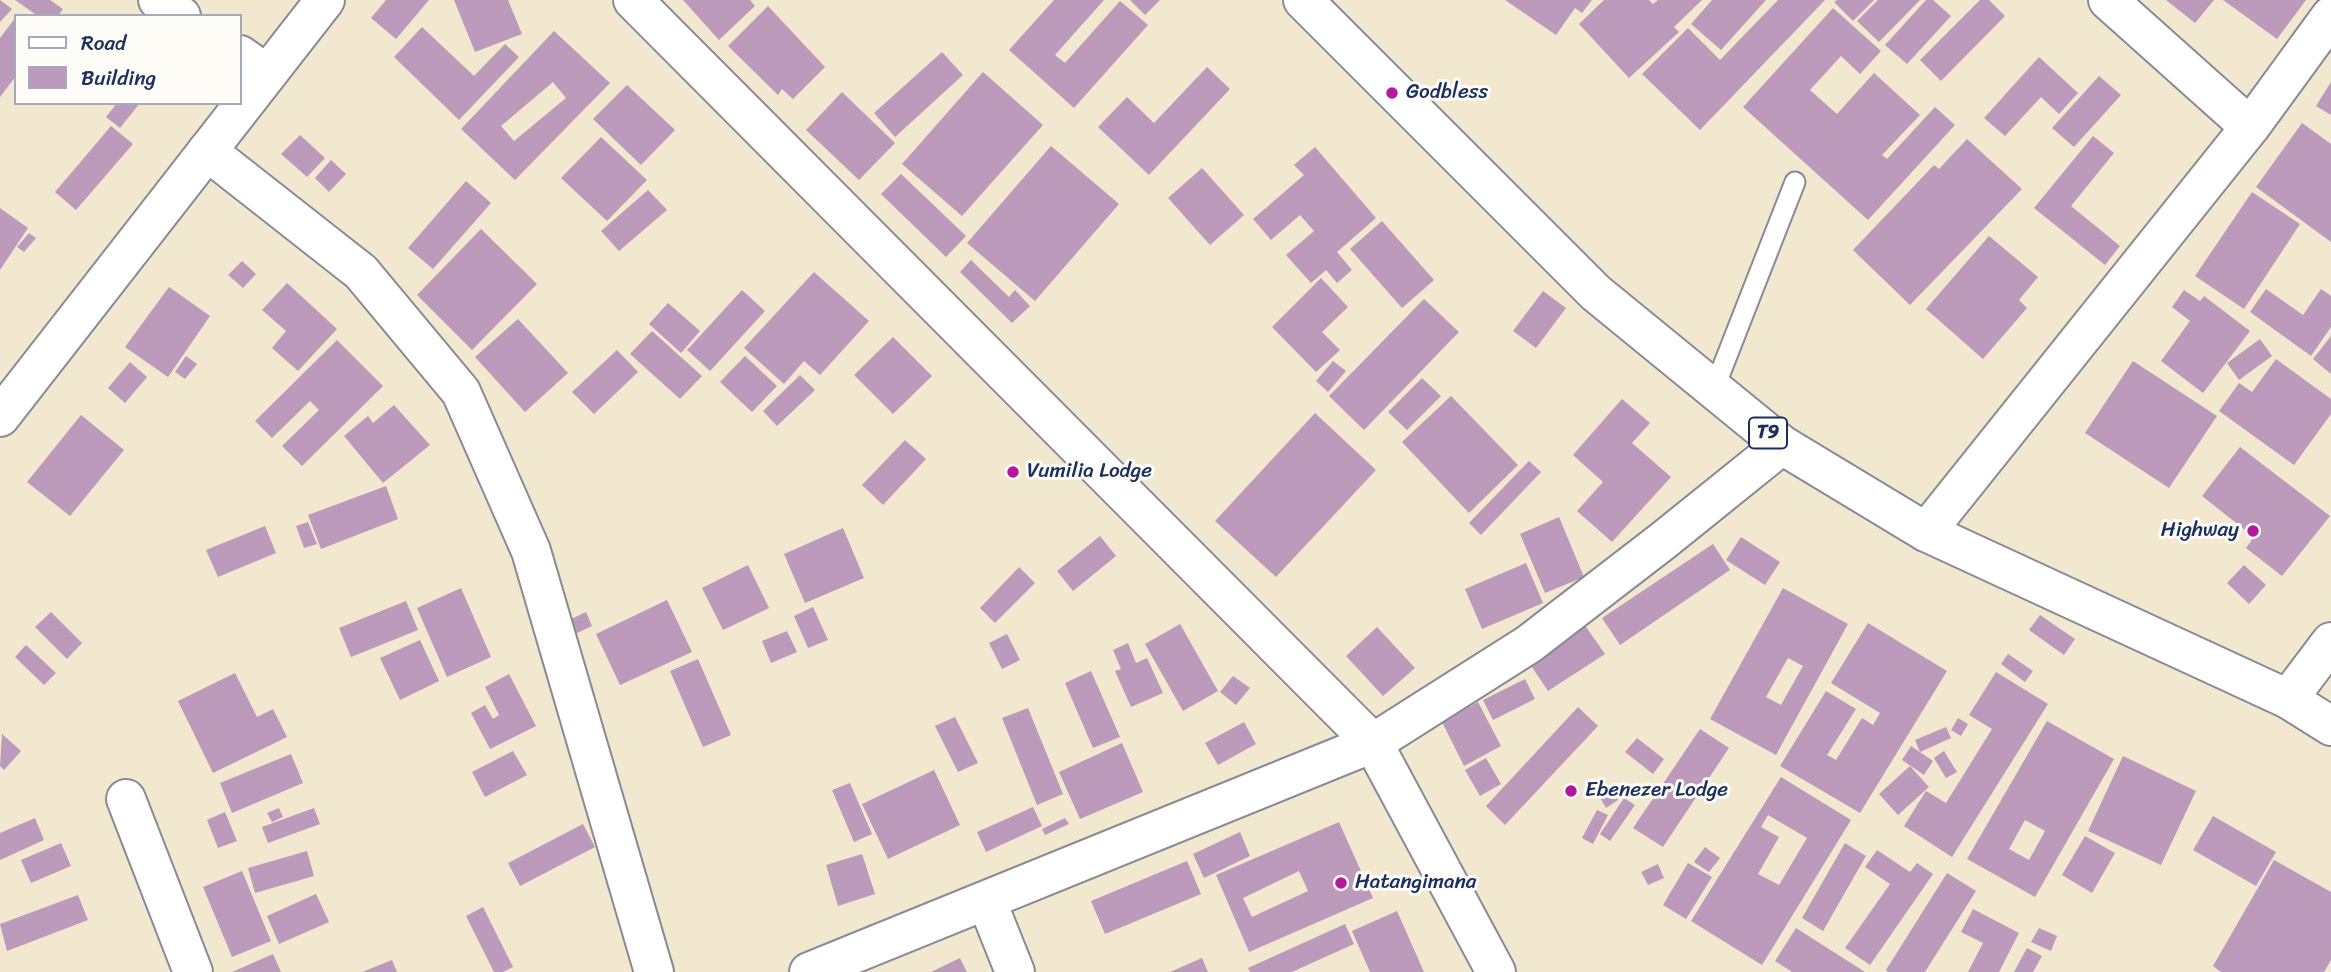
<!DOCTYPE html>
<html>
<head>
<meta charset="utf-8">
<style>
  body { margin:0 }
  #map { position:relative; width:2331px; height:972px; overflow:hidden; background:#f2e8cf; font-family:Sriracha,sans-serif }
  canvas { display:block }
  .legend { position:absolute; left:14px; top:14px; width:228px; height:91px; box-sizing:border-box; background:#fdfcf7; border:2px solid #a3aaba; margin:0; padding:9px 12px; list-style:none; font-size:21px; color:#1b2f5e }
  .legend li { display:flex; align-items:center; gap:14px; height:35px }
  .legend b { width:35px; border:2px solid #a3aaba }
</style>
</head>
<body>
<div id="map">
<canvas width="2331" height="972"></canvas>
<ul class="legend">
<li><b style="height:9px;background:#fff"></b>Road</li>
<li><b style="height:19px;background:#bb9abb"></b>Building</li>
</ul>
</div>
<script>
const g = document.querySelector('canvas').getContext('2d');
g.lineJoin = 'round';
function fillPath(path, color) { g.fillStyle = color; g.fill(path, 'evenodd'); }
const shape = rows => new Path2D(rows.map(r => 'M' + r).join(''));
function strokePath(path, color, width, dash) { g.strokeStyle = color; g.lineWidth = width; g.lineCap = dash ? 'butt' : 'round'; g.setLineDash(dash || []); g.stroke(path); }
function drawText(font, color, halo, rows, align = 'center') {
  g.font = font + ' Sriracha,sans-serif'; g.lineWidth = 6; g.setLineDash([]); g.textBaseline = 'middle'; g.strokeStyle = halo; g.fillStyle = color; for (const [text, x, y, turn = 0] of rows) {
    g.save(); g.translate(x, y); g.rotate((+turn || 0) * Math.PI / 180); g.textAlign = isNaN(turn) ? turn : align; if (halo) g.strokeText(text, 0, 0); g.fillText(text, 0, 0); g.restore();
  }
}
const building = shape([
  [0,0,12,9,0,22],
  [15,0,50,0,63,9,58,16,38,16],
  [386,0,429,0,396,39,371,18],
  [454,0,508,0,522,34,475,52],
  [683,0,750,0,755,6,719,40],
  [1054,0,1104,0,1055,55,1065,63,1120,1,1148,25,1074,108,1009,50],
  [1130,0,1160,0,1145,15],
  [1505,0,1592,0,1582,13,1575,8,1556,35],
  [1604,0,1649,0,1653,4,1658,0,1702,0,1674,27,1679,32,1629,78,1579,24],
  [1712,0,1766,0,1721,50,1691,24],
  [1778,0,1825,0,1700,130,1642,74,1688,28,1720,60],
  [1837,0,1874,0,1853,21,1834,2],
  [1878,0,1920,0,1879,42,1857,21],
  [1926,0,1933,0,1951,16,1907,64,1885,45],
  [1980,0,1989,0,2005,16,1941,81,1920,60],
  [2166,0,2214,0,2195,23],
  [2223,0,2306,0,2277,39],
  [768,6,825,67,793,99,782,89,778,95,728,46],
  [1833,8,1881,51,1860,74,1841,56,1810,90,1837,114,1874,73,1920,115,1882,155,1887,159,1935,107,1955,125,1868,220,1743,107],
  [16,17,16,76,0,97,0,38],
  [422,27,474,76,505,44,519,57,459,120,394,57],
  [554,31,610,83,515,180,461,129],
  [553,82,566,98,514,141,501,126],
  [942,52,963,75,895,137,874,113],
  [2039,57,2078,93,2059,114,2041,97,2005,136,1984,118],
  [1207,67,1230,89,1149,175,1098,127,1127,97,1154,123],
  [983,72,1043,125,962,216,902,164],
  [2099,76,2121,95,2074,147,2052,128],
  [2331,82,2331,115,2316,106],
  [627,85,675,130,641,165,593,119],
  [842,92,895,143,859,180,806,130],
  [117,103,140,103,120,128,106,117],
  [2302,123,2331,144,2331,242,2256,187],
  [111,126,133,144,76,210,55,192],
  [300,135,325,158,307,177,281,154],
  [2093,136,2114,153,2071,206,2120,246,2105,265,2034,208],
  [601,137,647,180,607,221,561,178],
  [1967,139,2022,189,1910,305,1853,250,1934,165,1939,169],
  [1051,146,1119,204,1035,301,967,243],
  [1315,147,1376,218,1337,252,1352,270,1337,283,1326,270,1311,283,1286,255,1314,231,1300,215,1271,240,1253,219,1304,175,1294,165],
  [331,160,346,174,329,192,315,178],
  [1202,168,1244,215,1210,245,1168,198],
  [901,174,966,236,946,257,881,194],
  [466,181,491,203,433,269,408,248],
  [648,190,667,210,619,251,601,231],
  [2252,192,2300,224,2244,309,2195,276],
  [0,208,28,228,0,270],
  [1382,221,1434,280,1402,308,1350,249],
  [481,229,537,284,472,350,417,295],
  [29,233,36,238,24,252,17,247],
  [1989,236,2038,277,2019,300,2027,308,1983,359,1926,309],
  [971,260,1009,297,1015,290,1030,306,1012,323,960,272],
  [242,261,256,274,243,288,228,275],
  [814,272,869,321,820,375,804,361,784,384,744,348],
  [1321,278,1348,307,1322,332,1340,350,1316,372,1272,327],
  [287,283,337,329,298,371,272,348,286,331,262,310],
  [169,287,210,316,168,377,125,347],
  [2266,289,2303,315,2321,289,2331,296,2331,327,2311,356,2250,312],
  [742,290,765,311,710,371,687,350],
  [2184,290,2200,301,2204,296,2250,331,2203,393,2161,361,2190,321,2172,307],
  [1543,291,1566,308,1536,348,1513,331],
  [1424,299,1459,332,1364,430,1329,396],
  [668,303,700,331,681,353,649,324],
  [518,319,568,373,525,412,475,357],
  [652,331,702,376,680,399,630,354],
  [2331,336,2331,374,2313,359],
  [893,337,932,376,893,414,854,375],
  [2260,339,2272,356,2239,380,2227,363],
  [337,340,383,386,302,466,282,446,319,410,310,401,272,438,255,421],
  [617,350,638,372,594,414,572,392],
  [186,356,197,364,185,379,175,372],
  [745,356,777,386,752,412,720,382],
  [2276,359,2331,399,2331,414,2294,465,2219,411,2239,383,2252,392],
  [1333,361,1346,371,1328,392,1316,381],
  [2133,361,2217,416,2169,488,2085,433],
  [130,362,147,377,125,403,108,388],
  [800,375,815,390,777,426,763,411],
  [1422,378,1441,396,1407,430,1388,412],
  [1451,396,1518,465,1469,513,1402,442],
  [1622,399,1650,423,1632,443,1671,477,1612,542,1577,511,1603,482,1573,455],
  [394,405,430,445,383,483,344,436,368,416,373,423],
  [1315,413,1376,470,1276,577,1215,521],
  [81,415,124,450,70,516,27,482],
  [905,440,926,459,883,505,862,485],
  [2240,447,2330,516,2282,576,2246,548,2254,537,2202,496],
  [1529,461,1541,472,1481,535,1469,523],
  [386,486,398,519,321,549,308,515],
  [1559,517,1584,577,1545,593,1520,534],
  [308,522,317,544,304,548,296,526],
  [265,526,276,553,218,577,206,550],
  [843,528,864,578,805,603,784,554],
  [1100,536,1116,556,1073,591,1057,571],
  [1741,537,1780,562,1765,585,1726,560],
  [1713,544,1730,570,1620,645,1602,618],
  [1526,563,1543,603,1482,629,1465,589],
  [748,565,769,608,723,630,702,588],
  [2244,565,2266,585,2249,604,2227,583],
  [1019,567,1035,583,995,623,980,608],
  [461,588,491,657,447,677,417,608],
  [1783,588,1848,624,1776,755,1710,719],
  [1788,658,1803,666,1781,705,1766,697],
  [667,600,692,652,620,685,596,634],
  [406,601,418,630,351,657,339,628],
  [813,607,828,640,808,648,794,616],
  [51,612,82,643,67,659,35,627],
  [586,612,592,626,575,634,569,620],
  [2040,615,2075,639,2064,655,2029,630],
  [1868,623,1947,671,1860,813,1780,766,1826,691,1856,709,1827,755,1836,760,1862,718,1873,725,1880,713,1831,683],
  [1180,624,1218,691,1183,711,1145,644],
  [1584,624,1605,654,1548,691,1528,661],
  [1377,627,1415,668,1383,696,1346,656],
  [787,631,797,652,771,663,762,641],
  [1007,634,1020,660,1002,669,989,643],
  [420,640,439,681,400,700,380,658],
  [1128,643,1136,663,1147,658,1163,693,1131,707,1115,671,1121,669,1113,650],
  [26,645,56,673,44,685,15,657],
  [2008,654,2033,671,2025,682,2001,664],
  [698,659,731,735,703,747,670,671],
  [1091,671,1120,737,1093,748,1065,683],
  [1996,672,2048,704,1952,857,1904,826,1926,791,1946,803,1992,729,1969,715],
  [235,673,257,717,273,709,287,737,213,773,178,701],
  [509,674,536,726,490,749,471,713,485,705,493,719,499,715,485,687],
  [1233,676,1250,688,1236,705,1220,692],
  [1525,679,1535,699,1493,720,1483,700],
  [1478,702,1501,746,1464,766,1442,722],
  [1578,707,1598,726,1505,825,1486,806],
  [1028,708,1063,794,1037,805,1002,718],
  [955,717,978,763,958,772,935,726],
  [1958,718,1968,724,1961,736,1951,730],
  [2047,721,2114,759,2035,897,1967,859],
  [2025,820,2045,831,2029,860,2009,849],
  [1244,722,1256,744,1218,765,1205,743],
  [1946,727,1951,738,1920,752,1915,740],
  [1700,729,1729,748,1663,847,1633,828],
  [2,734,21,751,4,770,0,766],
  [1637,738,1664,759,1653,774,1625,752],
  [1122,743,1143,792,1080,819,1059,772],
  [1911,746,1933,761,1924,775,1902,760],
  [513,751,527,775,485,797,472,772],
  [1944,751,1957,772,1946,778,1934,758],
  [291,754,303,783,232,813,220,783],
  [2123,756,2196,791,2161,865,2088,831],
  [1486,758,1501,784,1480,796,1465,770],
  [1910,766,1929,787,1898,815,1879,794],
  [934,770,960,825,888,859,862,804],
  [1781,777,1851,820,1762,965,1691,921],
  [1768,815,1807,838,1779,885,1758,874,1779,837,1761,827],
  [850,783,872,834,854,842,832,790],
  [1608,784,1618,800,1606,808,1596,791],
  [1624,798,1635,805,1610,841,1600,834],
  [1033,807,1042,826,986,852,977,832],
  [279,808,283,817,272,822,267,813],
  [314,808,320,824,268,843,262,827],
  [1597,810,1608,815,1593,844,1582,838],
  [225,812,237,841,218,848,207,820],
  [2213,816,2276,852,2256,886,2193,850],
  [35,818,44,840,0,860,0,833],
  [1065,818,1069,824,1045,835,1042,829],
  [1339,822,1373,898,1249,952,1216,875],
  [1299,871,1308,891,1252,917,1243,898],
  [583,824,595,847,520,886,508,863],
  [1240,832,1250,856,1204,878,1193,854],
  [2085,836,2115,853,2092,893,2062,875],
  [61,843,71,866,31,883,21,860],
  [1845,843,1866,856,1823,931,1802,918],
  [1705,847,1720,858,1709,872,1694,862],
  [1877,850,1910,872,1917,863,1933,874,1870,965,1845,948,1890,884,1865,867],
  [307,851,314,876,255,893,248,868],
  [862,854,875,894,838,906,826,865],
  [2274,860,2331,892,2331,960,2324,972,2221,972,2213,966],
  [1187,861,1201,894,1105,934,1091,901],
  [1688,863,1712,877,1686,919,1663,905],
  [1658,864,1664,878,1648,885,1641,872],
  [242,871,271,941,232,957,203,887],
  [1947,873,1976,891,1925,972,1888,972,1886,970],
  [316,894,329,922,279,944,267,916],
  [78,895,88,920,7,951,0,924],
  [483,907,513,967,503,972,494,972,466,916],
  [1973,909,2019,933,1999,972,1968,972,1983,943,1961,932],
  [1397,911,1424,972,1370,972,1352,931],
  [1345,924,1354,944,1292,972,1250,972,1248,968],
  [1796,928,1865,972,1792,972,1775,961],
  [2039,928,2057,936,2051,951,2031,942],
  [2027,948,2042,956,2033,972,2014,972],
  [273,954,281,972,232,972],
  [960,958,967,972,931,972],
  [1202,958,1208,972,1170,972],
  [392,960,397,972,362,972]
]);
const service = shape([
  [1714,389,1795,182]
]);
const minor = shape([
  [158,0,181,16],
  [633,0,1373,743,1496,972],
  [2108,0,2250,127],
  [240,55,267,74],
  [207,151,361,272,461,392,531,551,654,972],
  [1926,532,2250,127,2331,16],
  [2288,699,2331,642],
  [126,799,193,972],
  [987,902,1015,972],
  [809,972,1373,743,1529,644,1664,540,1782,445]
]);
const tertiary = shape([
  [0,417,325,0]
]);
const trunk = shape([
  [1303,0,1596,293,1782,445,1926,532,2288,699,2331,726]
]);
const markers = [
  [1392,93,7,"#b5179e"],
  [1013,472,7,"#b5179e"],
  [2253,531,7,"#b5179e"],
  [1571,791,7,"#b5179e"],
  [1341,883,7,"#b5179e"]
];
const shields = [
  [1768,433,38]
];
const shieldNames = [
  ["T9",1768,433]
];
const poiNames = [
  ["Godbless",1406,93],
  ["Vumilia Lodge",1027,472],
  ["Highway",2239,531,"right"],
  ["Ebenezer Lodge",1585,791],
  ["Hatangimana",1355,883]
];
fillPath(building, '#bb9abb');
strokePath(service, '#868c96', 23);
strokePath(minor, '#868c96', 42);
strokePath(tertiary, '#868c96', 42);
strokePath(trunk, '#868c96', 42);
strokePath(service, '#fff', 19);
strokePath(minor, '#fff', 38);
strokePath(tertiary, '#fff', 38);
strokePath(trunk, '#fff', 38);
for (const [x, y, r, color] of markers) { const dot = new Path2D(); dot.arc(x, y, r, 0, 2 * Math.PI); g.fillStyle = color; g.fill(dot); strokePath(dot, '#fdfcf7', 2.5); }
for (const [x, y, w] of shields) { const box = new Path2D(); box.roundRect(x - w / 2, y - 15.5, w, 31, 5); g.fillStyle = '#fdfcf7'; g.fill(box); strokePath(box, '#1b2f5e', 2); }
drawText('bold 19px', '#1b2f5e', null, shieldNames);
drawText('21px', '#1b2f5e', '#fdfcf7', poiNames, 'left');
</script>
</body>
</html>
